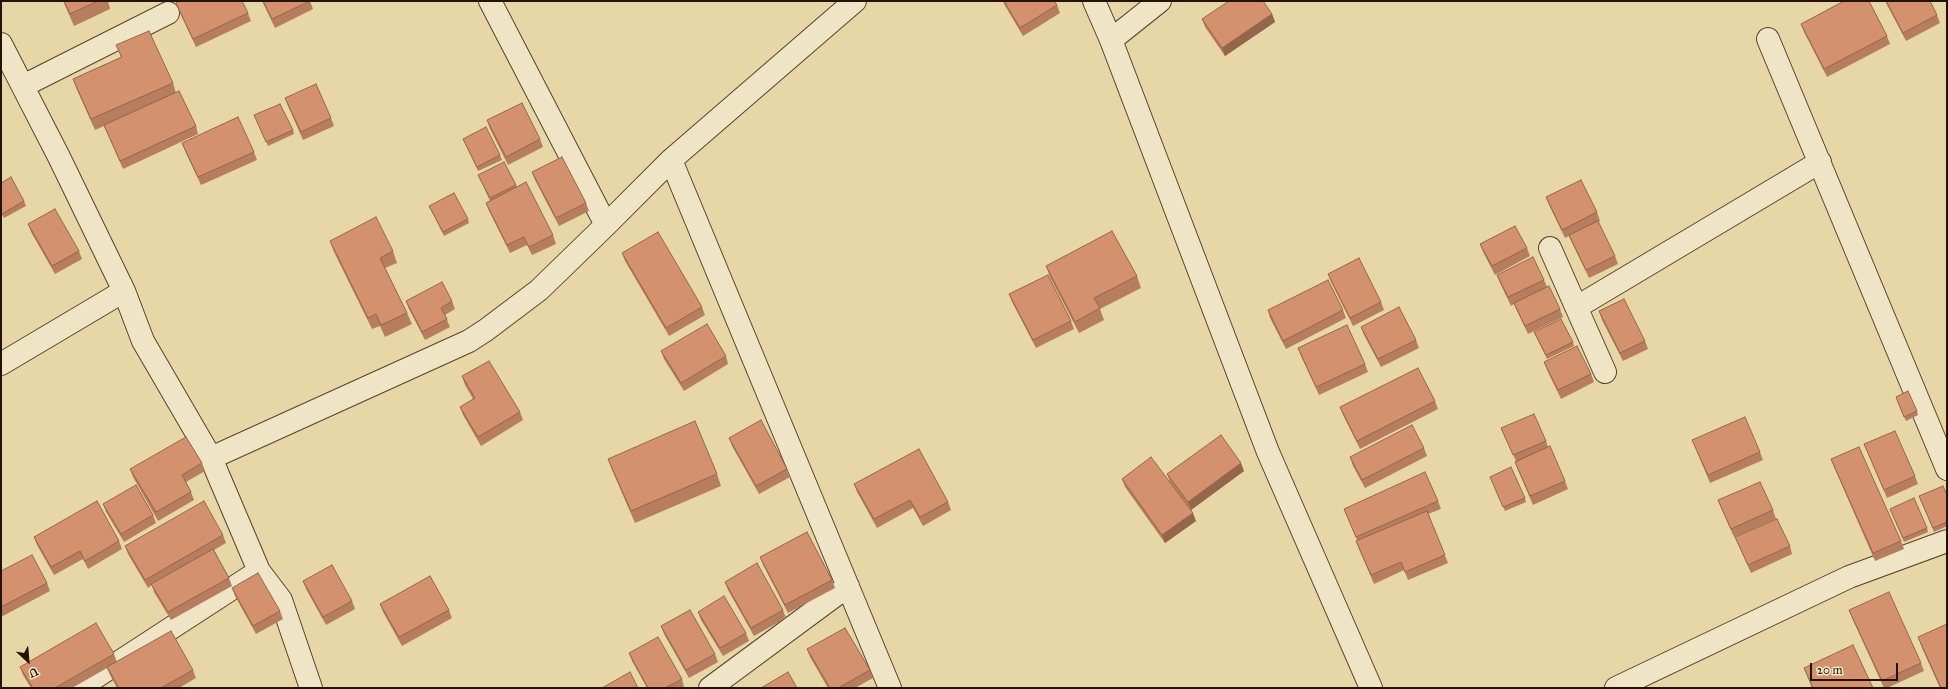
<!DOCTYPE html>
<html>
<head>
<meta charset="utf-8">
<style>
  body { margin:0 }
  #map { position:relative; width:1948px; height:689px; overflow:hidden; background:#e7d7a7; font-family:"IM FELL Great Primer",serif }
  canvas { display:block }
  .frame { position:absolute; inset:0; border:2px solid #261200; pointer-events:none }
  .north { position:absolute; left:8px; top:641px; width:40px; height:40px; -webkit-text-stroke:3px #efe5c6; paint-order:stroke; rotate:154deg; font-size:11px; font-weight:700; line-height:16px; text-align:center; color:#261200 }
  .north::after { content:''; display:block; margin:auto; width:14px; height:18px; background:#261200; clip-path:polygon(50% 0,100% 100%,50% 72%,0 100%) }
  .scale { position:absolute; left:1810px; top:663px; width:88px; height:18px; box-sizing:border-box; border:2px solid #261200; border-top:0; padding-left:5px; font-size:12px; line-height:14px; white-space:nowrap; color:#261200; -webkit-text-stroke:3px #efe5c6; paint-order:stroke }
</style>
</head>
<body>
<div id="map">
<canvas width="1948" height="689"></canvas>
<div class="frame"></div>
<div class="north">U</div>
<div class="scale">20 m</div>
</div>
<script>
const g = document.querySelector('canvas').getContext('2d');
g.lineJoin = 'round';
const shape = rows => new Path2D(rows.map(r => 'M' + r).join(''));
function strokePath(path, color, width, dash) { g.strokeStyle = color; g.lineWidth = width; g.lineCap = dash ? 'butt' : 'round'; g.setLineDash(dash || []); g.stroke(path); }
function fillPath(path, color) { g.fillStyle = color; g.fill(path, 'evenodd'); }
const minor = shape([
  [490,1,606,225],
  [1094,1,1111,40,1268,452,1371,688],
  [1768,39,1947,469],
  [1111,40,1160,1],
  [1,44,59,157,124,291,143,341,211,458,469,341,486,330,539,290,606,225,671,160,855,1],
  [23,86,168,13],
  [671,160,890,688],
  [1550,248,1605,372],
  [1577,307,1820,162],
  [1,364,124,291],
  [211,458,259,571,281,600,311,688],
  [79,688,259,571],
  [710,688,848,586],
  [1616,688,1849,577,1947,541]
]);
const wall = shape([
  [63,1,108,1,110,9,74,26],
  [262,1,310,1,313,9,275,28],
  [1003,1,1054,1,1057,5,1060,13,1023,36,1004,4],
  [1885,1,1930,1,1937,15,1940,23,1906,41],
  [176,3,248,13,251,21,196,47,179,11],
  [1272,14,1275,22,1225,56,1205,27,1202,19],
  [1801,24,1887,36,1890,44,1827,77,1804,32],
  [116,45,173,83,176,93,196,126,198,134,123,169,104,126,95,130,77,90,73,79,121,57],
  [285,98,331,118,334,126,303,140,288,106],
  [254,115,293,130,294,134,268,146],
  [487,120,540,139,543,147,508,165,490,129],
  [463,139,500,155,502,160,478,171],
  [182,143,254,152,257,160,201,185,185,151],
  [532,172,586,203,589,211,559,226,535,180],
  [478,175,516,185,517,187,553,235,556,244,532,255,527,245,510,253,489,211,486,203,490,201],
  [1,183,24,201,26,206,4,218,1,213],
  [1546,197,1597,212,1600,221,1598,222,1615,256,1618,264,1589,278,1572,243,1569,236,1565,238,1549,205],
  [429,206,468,219,469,223,444,236],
  [28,224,79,251,82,259,55,274,31,232],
  [330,241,393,251,397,263,385,268,407,313,412,324,385,337,380,326,372,329,334,252],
  [1480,244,1527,248,1530,256,1495,275,1483,252],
  [622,253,702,307,705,315,669,336,625,261],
  [1046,266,1137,276,1141,288,1100,309,1104,320,1079,333,1050,277],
  [1328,274,1381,302,1384,310,1353,326,1331,282],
  [1497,275,1544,280,1547,287,1560,309,1563,317,1528,334,1517,311,1514,304,1511,306,1500,283],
  [1009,294,1071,321,1074,329,1036,348,1012,302],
  [406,301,452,301,455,309,445,315,450,327,425,340,409,309],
  [1268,310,1343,310,1346,318,1286,349,1270,318],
  [1599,311,1645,341,1648,349,1623,361,1602,320],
  [1361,327,1416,340,1419,348,1381,367,1364,335],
  [1534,332,1573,342,1574,346,1547,359],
  [1298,348,1365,364,1368,372,1319,395,1301,356],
  [661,351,726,356,728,364,684,391,664,359],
  [1544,362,1591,374,1594,382,1561,399,1547,370],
  [462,376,520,412,523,420,481,446,463,415,460,407,473,399,465,385],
  [1435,401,1438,409,1360,449,1343,415,1340,407],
  [1897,401,1917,411,1918,415,1906,421],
  [1501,428,1546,441,1548,447,1565,481,1568,489,1533,505,1518,470,1515,462,1516,461],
  [729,438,787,469,790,477,759,494,732,446],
  [1692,440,1760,452,1763,460,1710,483],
  [1864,444,1915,476,1918,484,1887,498],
  [1424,448,1427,456,1365,488,1353,466,1350,457],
  [608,459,717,474,721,486,635,523,612,470],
  [1831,459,1901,541,1904,549,1875,561,1834,467],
  [202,463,205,471,186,482,191,492,194,500,158,521,133,477,130,469],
  [1244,471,1191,510,1170,482,1167,474],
  [1122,479,1196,521,1165,543,1125,487],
  [1492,481,1525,498,1526,502,1505,511],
  [854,484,948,502,951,510,923,526,913,508,877,528,857,492],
  [1947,495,1947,526,1934,532,1921,501],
  [1718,500,1773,510,1776,519,1734,537,1721,508],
  [1438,501,1441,509,1428,514,1448,563,1408,580,1404,570,1374,584,1359,549,1356,541,1357,540,1344,509],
  [103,504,153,515,156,523,124,542,106,512],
  [1892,514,1927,528,1928,532,1904,542],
  [223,535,226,543,214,550,229,578,232,586,171,620,154,592,152,585,148,588,128,554,125,546],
  [34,537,119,541,122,549,88,569,83,559,54,575,37,545],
  [1735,537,1790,546,1792,554,1751,573],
  [760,557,832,580,835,588,788,613,763,565],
  [1,571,47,583,50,591,1,617],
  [303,581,352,601,355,609,326,625,306,589],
  [725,582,783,610,786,618,754,636,728,590],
  [232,588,280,611,283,619,256,634,235,596],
  [380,604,449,610,452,618,402,646,383,612],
  [1849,610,1921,663,1924,671,1887,688,1884,688,1852,618],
  [698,612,746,633,749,641,723,656,701,620],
  [661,626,715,654,718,662,689,678,664,634],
  [1918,637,1947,688,1940,688,1922,648],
  [807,649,870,670,873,678,855,688,828,688,810,657],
  [629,653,682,679,684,687,683,688,647,688,632,661],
  [114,654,117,662,193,670,196,678,179,688,117,688,110,675,107,668,72,688,31,688,23,675,20,667],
  [1804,668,1873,688,1812,688]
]);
const shadedWall = shape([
  [1272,14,1275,22,1225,56,1222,48],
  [1241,463,1244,471,1191,510,1188,502],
  [1193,513,1196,521,1165,543,1162,535]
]);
const building = shape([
  [64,1,98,1,70,14,64,1],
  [179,1,242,1,248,13,193,39,176,3,179,1],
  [263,1,310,1,272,19,263,1],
  [1004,1,1054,1,1057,5,1020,28,1004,1],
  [1229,1,1263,1,1272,14,1222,48,1202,19,1229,1],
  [1844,1,1869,1,1887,36,1824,69,1801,24,1844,1],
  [1886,1,1930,1,1937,15,1903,33,1886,1],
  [149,31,173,83,91,119,73,79,122,57,116,45,149,31],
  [316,84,331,118,301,132,285,98,316,84],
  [179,91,196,126,120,161,104,125,179,91],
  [522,103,540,139,506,157,487,120,522,103],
  [280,104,293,130,266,142,254,115,280,104],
  [238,117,254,152,198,177,182,143,238,117],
  [486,127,500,155,477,167,463,139,486,127],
  [562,157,586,203,556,218,532,172,562,157],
  [504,162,516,185,490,198,478,175,504,162],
  [11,177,24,201,2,214,1,211,1,183,11,177],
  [1581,180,1597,212,1562,230,1546,197,1581,180],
  [526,182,553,235,529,247,524,237,507,245,486,203,526,182],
  [454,193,468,219,443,232,429,206,454,193],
  [55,209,79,251,52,266,28,224,55,209],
  [376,217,393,251,380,258,407,313,381,325,376,314,368,318,330,241,376,217],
  [1598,221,1615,256,1586,270,1569,235,1598,221],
  [1515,226,1527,248,1492,266,1480,244,1515,226],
  [1112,231,1137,276,1094,298,1100,308,1075,322,1046,266,1112,231],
  [658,232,702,307,666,328,622,253,658,232],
  [1533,257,1544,280,1508,297,1497,275,1533,257],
  [1359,258,1381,302,1350,318,1328,274,1359,258],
  [1048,275,1071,321,1033,340,1009,294,1048,275],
  [1328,280,1343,310,1283,341,1268,310,1328,280],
  [442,282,452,301,441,308,447,319,422,332,406,301,442,282],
  [1549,286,1560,309,1525,326,1514,303,1549,286],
  [1624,299,1645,341,1620,353,1599,311,1624,299],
  [1399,307,1416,340,1378,359,1361,327,1399,307],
  [1561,319,1573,342,1546,355,1534,332,1561,319],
  [707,324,726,356,681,383,661,351,707,324],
  [1347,325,1365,364,1316,387,1298,348,1347,325],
  [1577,346,1591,374,1558,390,1544,362,1577,346],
  [489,361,520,412,478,437,460,407,475,398,462,376,489,361],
  [1418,368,1435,401,1357,441,1340,407,1418,368],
  [1908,391,1917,411,1904,417,1896,397,1908,391],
  [1534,414,1546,441,1513,455,1501,428,1534,414],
  [1745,417,1760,452,1708,475,1692,440,1745,417],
  [761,420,787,469,756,486,729,438,761,420],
  [695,421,717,474,631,511,608,459,695,421],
  [1412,425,1424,448,1362,480,1350,457,1412,425],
  [1895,431,1915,476,1884,490,1864,444,1895,431],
  [1221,435,1241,463,1188,502,1167,474,1221,435],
  [186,437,202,463,182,475,191,492,156,512,130,469,186,437],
  [1550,446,1565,481,1530,496,1515,462,1550,446],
  [1859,447,1901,541,1873,553,1831,459,1859,447],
  [919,449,948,502,920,517,910,500,874,519,854,484,919,449],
  [1151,457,1193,513,1162,535,1122,479,1151,457],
  [1511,467,1525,498,1503,507,1490,477,1511,467],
  [1425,472,1438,501,1356,537,1344,509,1425,472],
  [1760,482,1773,510,1731,529,1718,500,1760,482],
  [136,485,153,515,121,534,103,504,136,485],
  [1943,486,1947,495,1947,522,1933,528,1919,496,1943,486],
  [1914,498,1927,528,1903,538,1890,509,1914,498],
  [97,501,119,541,85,561,80,551,51,567,34,537,97,501],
  [204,501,223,535,145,580,125,546,204,501],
  [1427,511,1445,555,1405,572,1401,562,1371,575,1356,541,1427,511],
  [1777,519,1790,546,1748,565,1735,537,1777,519],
  [807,532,832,580,785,605,760,557,807,532],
  [213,549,229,578,168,612,151,584,213,549],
  [32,555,47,583,1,607,1,571,32,555],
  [757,563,783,610,751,628,725,582,757,563],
  [332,565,352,601,323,617,303,581,332,565],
  [258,573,280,611,253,626,232,588,258,573],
  [430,576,449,610,399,637,380,604,430,576],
  [1889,592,1921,663,1882,681,1849,610,1889,592],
  [724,596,746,633,720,648,698,612,724,596],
  [690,610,715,654,686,670,661,626,690,610],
  [96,623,114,654,55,688,33,688,20,667,96,623],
  [1947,624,1947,688,1941,688,1918,637,1947,624],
  [845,628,870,670,838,688,830,688,807,649,845,628],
  [171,631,193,670,161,688,119,688,107,667,171,631],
  [658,637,682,679,665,688,648,688,629,653,658,637],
  [1853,645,1873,688,1813,688,1804,668,1853,645],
  [630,672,638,688,602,688,630,672],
  [788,672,797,688,761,688,788,672]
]);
strokePath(minor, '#56432a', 24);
strokePath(minor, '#efe5c6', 22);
fillPath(wall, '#b67d5e');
fillPath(shadedWall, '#94664c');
fillPath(building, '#d4916d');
strokePath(building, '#94664c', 1);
</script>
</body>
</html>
